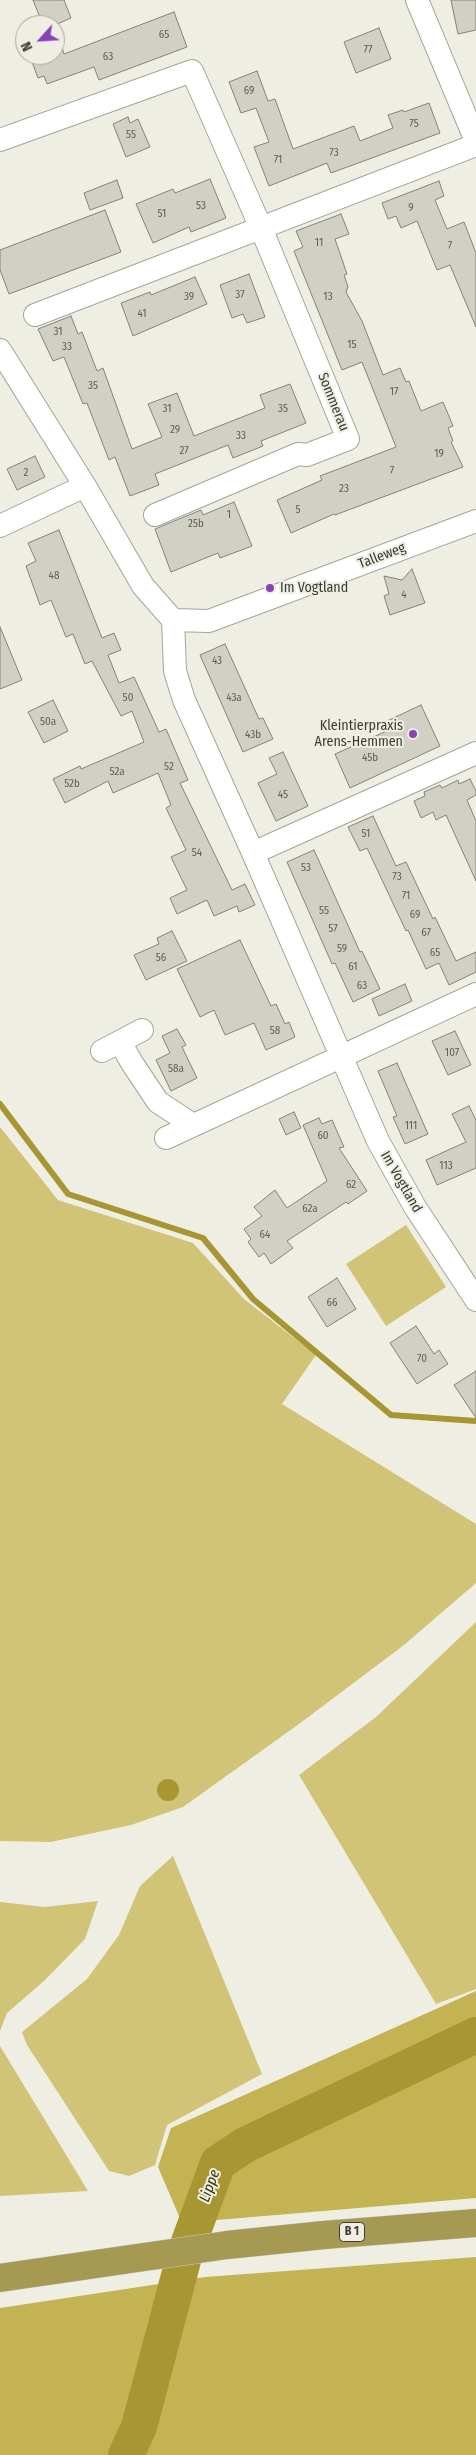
<!DOCTYPE html>
<html>
<head>
<meta charset="utf-8">
<style>
  body { margin:0 }
  #map { position:relative; width:476px; height:2455px; overflow:hidden; background:#efeee3; font-family:"Fira Sans Condensed",sans-serif }
  canvas { display:block }
  .north { position:absolute; left:15px; top:15px; width:50px; height:50px; box-sizing:border-box; background:#efeee3; border:1px solid #a7a69e; border-radius:50%; rotate:244deg; font-size:14px; font-weight:700; line-height:20px; text-align:center; color:#3b3a36 }
  .north::after { content:''; display:block; margin:auto; width:18px; height:22px; background:#8a43b7; clip-path:polygon(50% 0,100% 100%,50% 72%,0 100%) }
</style>
</head>
<body>
<div id="map">
<canvas width="476" height="2455"></canvas>
<div class="north">N</div>
</div>
<script>
const g = document.querySelector('canvas').getContext('2d');
g.lineJoin = 'round';
function fillPath(path, color) { g.fillStyle = color; g.fill(path, 'evenodd'); }
const shape = rows => new Path2D(rows.map(r => 'M' + r).join(''));
function strokePath(path, color, width, dash) { g.strokeStyle = color; g.lineWidth = width; g.lineCap = dash ? 'butt' : 'round'; g.setLineDash(dash || []); g.stroke(path); }
function drawText(font, color, halo, rows, align = 'center') {
  g.font = font + ' "Fira Sans Condensed",sans-serif'; g.lineWidth = 4; g.setLineDash([]); g.textBaseline = 'middle'; g.strokeStyle = halo; g.fillStyle = color; for (const [text, x, y, turn = 0] of rows) {
    g.save(); g.translate(x, y); g.rotate((+turn || 0) * Math.PI / 180); g.textAlign = isNaN(turn) ? turn : align; if (halo) g.strokeText(text, 0, 0); g.fillText(text, 0, 0); g.restore();
  }
}
const green = shape([
  [0,1127,58,1200,193,1243,244,1299,316,1355,282,1404,476,1524,476,1583,404,1645,299,1724,183,1807,131,1825,51,1842,0,1841],
  [406,1225,446,1287,386,1326,346,1264],
  [476,1622,476,1989,436,2004,299,1775,376,1717],
  [173,1856,262,2074,167,2125,155,2165,129,2176,109,2171,27,2045,22,2032,87,1979,119,1935,140,1886],
  [98,1901,85,1939,44,1981,7,2013,0,2031,0,1902,45,1907],
  [0,2046,88,2191,0,2196]
]);
const forest = shape([
  [476,1991,476,2198,182,2223,158,2167,171,2128],
  [476,2257,476,2455,0,2455,0,2308,205,2277]
]);
const water = shape([
  '157 1790a11 11 0 1 1 22 0a11 11 0 1 1-22 0Z'
]);
const stream = shape([
  [0,1104,68,1194,203,1238,253,1299,391,1415,476,1421]
]);
const river = shape([
  [126,2455,139,2427,185,2253,218,2163,245,2145,476,2035]
]);
const building = shape([
  [33,0,64,0,71,18,55,25,43,25,33,0],
  [451,0,476,0,476,30,458,34,451,0],
  [174,12,187,47,99,80,94,67,47,84,44,76,38,78,31,59,41,55,55,55,55,50,62,47,64,54,174,12],
  [379,28,391,59,356,73,344,42,379,28],
  [257,71,268,101,275,99,293,149,354,126,360,141,393,128,388,115,403,110,404,112,429,103,440,133,331,173,327,163,269,186,254,147,269,142,256,108,241,113,229,82,257,71],
  [128,117,130,123,138,119,150,147,126,157,113,124,128,117],
  [210,179,226,218,191,232,189,227,153,243,136,204,173,189,175,193,210,179],
  [117,180,123,198,90,210,84,193,117,180],
  [439,181,444,196,435,200,447,229,464,222,476,253,476,327,450,265,437,270,417,221,401,228,396,216,388,219,382,203,439,181],
  [105,210,121,252,9,294,0,270,0,250,105,210],
  [341,214,349,234,335,239,347,274,344,275,348,287,346,292,362,321,383,375,400,368,406,382,409,381,421,411,443,402,453,426,448,428,453,441,451,442,463,467,335,515,334,514,291,533,277,500,322,480,320,476,396,447,362,362,342,370,294,251,303,247,296,231,341,214],
  [249,274,265,317,247,323,243,314,232,318,220,285,249,274],
  [195,277,207,304,133,336,121,303,150,292,151,295,195,277],
  [71,316,78,334,82,332,97,371,103,368,132,449,162,437,148,404,177,393,194,436,265,408,260,395,290,384,306,423,261,441,263,446,233,458,228,445,155,474,159,485,130,496,115,457,109,460,87,403,83,404,64,357,53,361,38,329,71,316],
  [35,456,45,477,17,490,7,469,35,456],
  [234,502,252,546,220,558,218,553,171,572,155,529,201,510,203,515,234,502],
  [59,530,102,638,114,633,121,650,108,655,119,683,134,677,159,732,166,729,188,780,180,783,232,890,245,884,255,905,239,912,237,906,214,916,207,900,177,914,170,898,187,890,171,857,186,850,166,808,171,805,158,773,113,793,108,781,65,803,53,779,80,766,81,769,144,742,132,711,121,716,92,661,85,664,73,634,66,637,51,600,40,605,26,566,36,561,28,543,59,530],
  [412,569,425,603,390,615,384,596,389,594,384,576,402,580,412,569],
  [0,627,22,680,0,689,0,627],
  [225,644,259,719,263,718,273,739,243,752,200,655,225,644],
  [53,700,68,731,44,743,28,712,53,700],
  [421,705,440,746,350,788,335,754,389,730,385,722,421,705],
  [283,752,308,806,276,821,258,783,277,774,269,758,283,752],
  [470,779,476,791,476,795,467,800,476,821,476,881,446,815,436,820,433,812,421,818,414,801,425,796,424,792,440,785,442,788,458,780,459,784,470,779],
  [373,816,396,866,406,862,433,919,435,917,456,961,476,952,476,972,449,985,439,963,426,969,408,930,406,931,367,848,360,851,348,827,373,816],
  [314,850,360,952,362,951,380,989,353,1002,335,963,332,964,287,862,314,850],
  [172,931,187,961,146,980,134,955,159,944,157,938,172,931],
  [240,940,271,1006,276,1004,285,1024,289,1022,295,1037,266,1050,254,1023,225,1035,214,1010,200,1017,177,969,240,940],
  [405,984,412,1001,379,1016,372,999,405,984],
  [177,1029,186,1045,182,1047,197,1078,171,1091,156,1060,170,1053,162,1036,177,1029],
  [455,1031,471,1065,448,1075,432,1041,455,1031],
  [397,1063,428,1134,405,1144,393,1117,397,1116,378,1071,397,1063],
  [469,1106,476,1120,476,1168,437,1185,426,1160,466,1142,452,1114,469,1106],
  [294,1112,301,1128,286,1135,279,1119,294,1112],
  [319,1118,322,1124,332,1120,344,1147,339,1148,367,1191,348,1204,346,1202,287,1241,293,1248,271,1264,264,1253,259,1257,248,1242,251,1239,244,1229,262,1216,254,1207,275,1190,287,1208,327,1181,303,1125,319,1118],
  [337,1278,356,1309,327,1327,308,1297,337,1278],
  [416,1326,434,1354,439,1350,448,1364,417,1384,390,1343,416,1326],
  [476,1371,476,1418,454,1385,476,1371]
]);
const street = shape([
  [417,0,476,141],
  [0,140,192,71,261,228,348,439,307,455,298,454,155,515],
  [35,315,476,145],
  [0,350,85,486,143,586,173,620,175,671,184,700,253,853,378,1141,415,1207,476,1300],
  [0,526,85,486],
  [173,620,209,621,476,521],
  [253,853,476,753],
  [120,1042,132,1063,158,1102,193,1125],
  [102,1051,142,1030],
  [166,1138,476,994]
]);
const highway = shape([
  [0,2278,227,2245,324,2235,476,2223]
]);
const markers = [
  [270,588,5,"#8a43b7"],
  [413,734,5,"#8a43b7"]
];
const numberNames = [
  ["65",164,35],
  ["77",368,50],
  ["63",108,57],
  ["69",249,91],
  ["75",414,124],
  ["55",131,135],
  ["73",334,153],
  ["71",278,160],
  ["53",201,206],
  ["9",411,208],
  ["51",162,214],
  ["11",319,243],
  ["7",450,246],
  ["37",240,295],
  ["39",189,297],
  ["13",328,297],
  ["41",142,314],
  ["31",58,332],
  ["15",352,345],
  ["33",67,347],
  ["35",93,386],
  ["17",394,392],
  ["31",167,409],
  ["35",283,409],
  ["29",175,430],
  ["33",241,436],
  ["27",184,451],
  ["19",439,454],
  ["7",392,471],
  ["2",26,473],
  ["23",344,489],
  ["5",298,510],
  ["1",229,515],
  ["25b",196,524],
  ["48",54,576],
  ["4",404,595],
  ["43",217,661],
  ["50",128,698],
  ["43a",234,698],
  ["50a",48,722],
  ["43b",253,735],
  ["45b",370,758],
  ["52",169,767],
  ["52a",117,772],
  ["52b",72,784],
  ["45",283,795],
  ["51",366,834],
  ["54",197,853],
  ["53",306,868],
  ["73",397,877],
  ["71",406,896],
  ["55",324,911],
  ["69",415,915],
  ["57",333,929],
  ["67",426,933],
  ["59",342,949],
  ["65",435,953],
  ["56",161,958],
  ["61",353,967],
  ["63",362,986],
  ["58",275,1031],
  ["107",452,1053],
  ["58a",176,1069],
  ["111",411,1126],
  ["60",323,1136],
  ["113",446,1166],
  ["62",351,1185],
  ["62a",310,1209],
  ["64",265,1235],
  ["66",332,1303],
  ["70",422,1359]
];
const shields = [
  [352,2232,25]
];
const shieldNames = [
  ["B 1",352,2232]
];
const streetNames = [
  ["Sommerau",333,402,68],
  ["Talleweg",382,556,-21],
  ["Im Vogtland",401,1182,60]
];
const poiNames = [
  ["Im Vogtland",280,588],
  ["Kleintierpraxis",403,726,"right"],
  ["Arens-Hemmen",403,742,"right"]
];
const waterNames = [
  ["Lippe",210,2186,-70]
];
fillPath(green, '#d2c477');
fillPath(forest, '#c4b352');
fillPath(water, '#a79632');
strokePath(stream, '#a79632', 6);
strokePath(river, '#a79632', 36);
fillPath(building, '#d1d0c5');
strokePath(building, '#848278', 1);
strokePath(street, '#a5a499', 24);
strokePath(highway, '#cccccb', 29);
strokePath(street, '#fff', 22);
strokePath(highway, '#a69952', 28);
for (const [x, y, r, color] of markers) { const dot = new Path2D(); dot.arc(x, y, r, 0, 2 * Math.PI); g.fillStyle = color; g.fill(dot); strokePath(dot, '#efeee3', 2); }
drawText('11px', '#60605a', null, numberNames);
for (const [x, y, w] of shields) { const box = new Path2D(); box.roundRect(x - w / 2, y - 9.5, w, 19, 4); g.fillStyle = '#efeee3'; g.fill(box); strokePath(box, '#3b3a36', 1); }
drawText('bold 12px', '#3b3a36', null, shieldNames);
drawText('14px', '#3b3a36', '#efeee3', streetNames);
drawText('14px', '#3b3a36', '#efeee3', poiNames, 'left');
drawText('italic 15px', '#3d360c', '#efeee3', waterNames);
</script>
</body>
</html>
